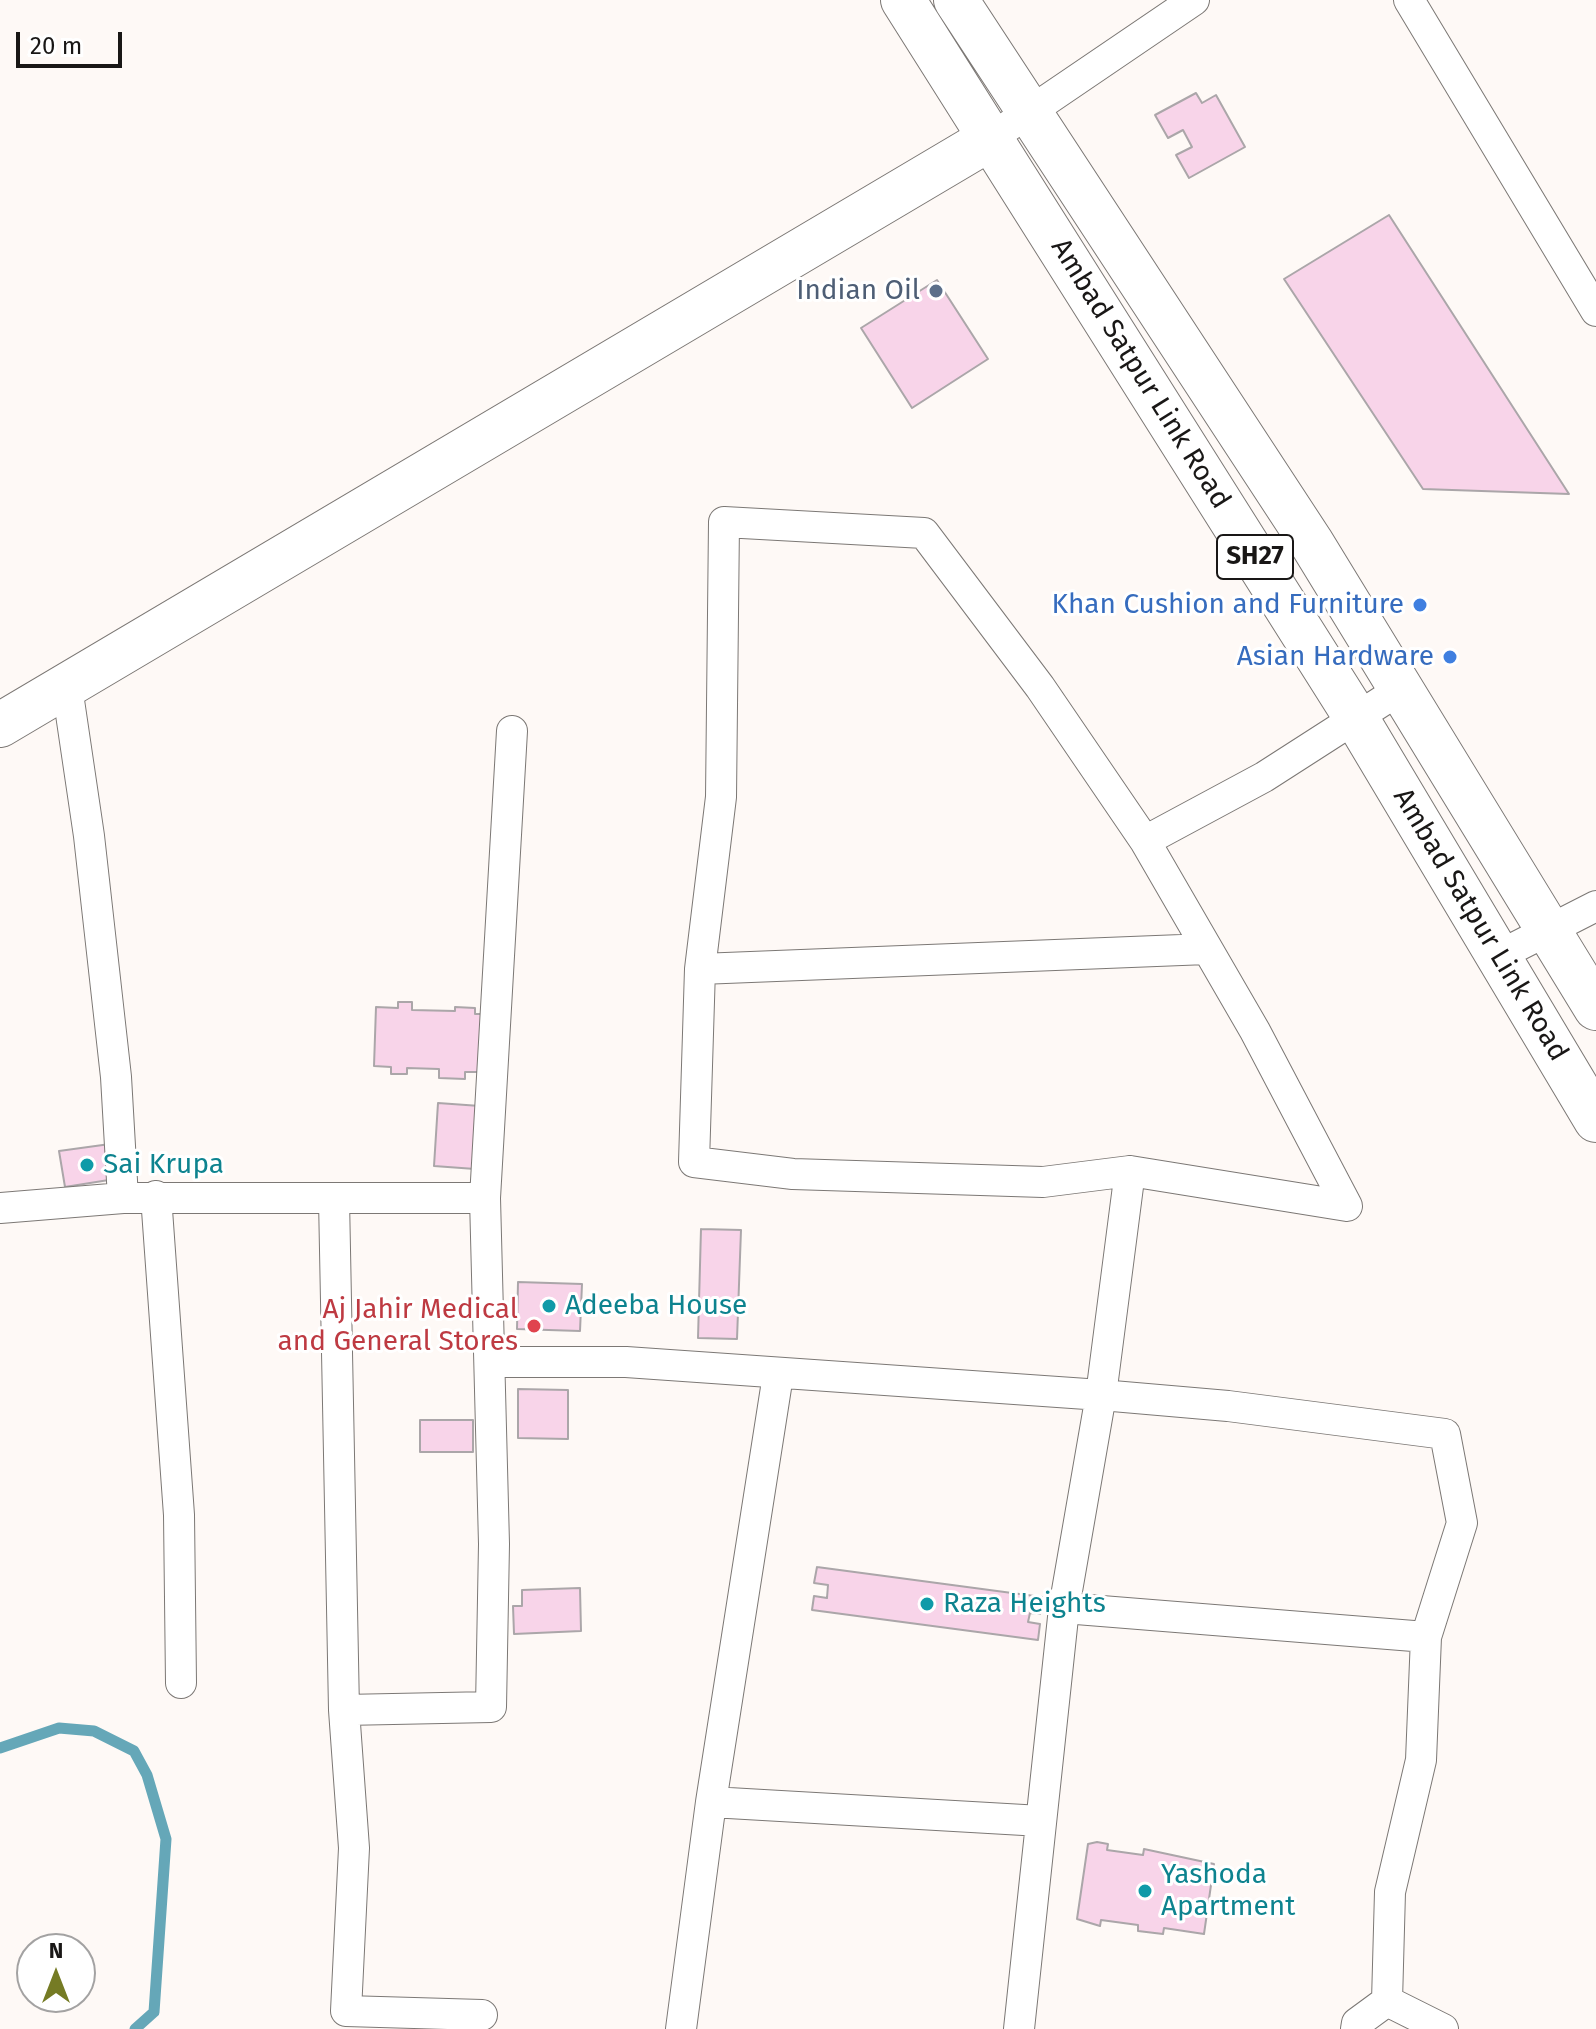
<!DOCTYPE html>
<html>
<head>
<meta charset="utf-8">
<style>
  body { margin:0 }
  #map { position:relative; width:1596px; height:2029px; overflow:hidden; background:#fef9f6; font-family:"Fira Sans",sans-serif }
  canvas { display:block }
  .north { position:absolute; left:16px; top:1933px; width:80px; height:80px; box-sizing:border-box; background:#fff; border:2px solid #a3a2a2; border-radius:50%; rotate:0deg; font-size:22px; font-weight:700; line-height:32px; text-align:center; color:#191716 }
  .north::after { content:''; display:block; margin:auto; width:28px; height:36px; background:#757b24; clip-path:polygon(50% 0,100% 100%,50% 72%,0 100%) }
  .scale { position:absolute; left:16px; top:32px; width:106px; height:36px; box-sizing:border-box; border:4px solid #191716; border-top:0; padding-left:10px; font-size:24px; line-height:28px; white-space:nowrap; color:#191716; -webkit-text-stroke:6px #fff; paint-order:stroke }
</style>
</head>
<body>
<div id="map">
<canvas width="1596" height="2029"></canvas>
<div class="north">N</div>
<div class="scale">20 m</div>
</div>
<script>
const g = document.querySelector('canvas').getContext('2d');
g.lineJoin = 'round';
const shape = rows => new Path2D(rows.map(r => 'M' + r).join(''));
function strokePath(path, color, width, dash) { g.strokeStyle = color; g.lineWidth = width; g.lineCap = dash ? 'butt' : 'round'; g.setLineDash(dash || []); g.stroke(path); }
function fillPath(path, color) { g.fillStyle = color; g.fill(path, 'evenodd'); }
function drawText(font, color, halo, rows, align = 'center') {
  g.font = font + ' "Fira Sans",sans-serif'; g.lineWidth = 6; g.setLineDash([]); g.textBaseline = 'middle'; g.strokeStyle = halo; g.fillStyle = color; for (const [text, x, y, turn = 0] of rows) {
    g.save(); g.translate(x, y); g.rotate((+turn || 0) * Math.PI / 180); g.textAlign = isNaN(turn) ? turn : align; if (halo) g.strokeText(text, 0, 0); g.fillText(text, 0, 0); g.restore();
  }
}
const stream = shape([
  [0,1748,59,1728,94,1731,134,1751,147,1775,166,1839,154,2012,135,2029]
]);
const building = shape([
  [1196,93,1202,103,1216,95,1245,147,1189,178,1176,155,1192,147,1183,130,1168,138,1155,115,1196,93],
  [1389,215,1569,494,1423,489,1284,279,1389,215],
  [937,280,988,359,912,408,861,328,937,280],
  [398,1002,412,1002,412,1010,455,1011,455,1007,475,1008,475,1014,489,1014,487,1072,465,1072,465,1079,439,1078,439,1069,407,1068,407,1074,391,1074,391,1067,374,1066,376,1007,398,1008,398,1002],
  [438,1103,480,1106,475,1169,434,1166,438,1103],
  [110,1144,115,1179,65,1187,59,1151,110,1144],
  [701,1229,741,1230,737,1339,698,1338,701,1229],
  [518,1282,582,1284,580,1331,517,1329,518,1282],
  [518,1389,568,1390,568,1439,518,1438,518,1389],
  [420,1420,473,1420,473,1452,420,1452,420,1420],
  [817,1567,1042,1597,1040,1614,1030,1613,1028,1622,1040,1624,1038,1640,812,1610,814,1596,827,1598,828,1585,814,1583,817,1567],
  [580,1588,581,1631,514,1634,513,1606,522,1606,522,1590,580,1588],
  [1097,1842,1108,1844,1107,1850,1143,1855,1144,1849,1214,1864,1204,1934,1164,1928,1163,1934,1138,1931,1138,1925,1101,1920,1100,1926,1077,1919,1088,1844,1097,1842]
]);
const minor = shape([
  [1409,0,1596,311],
  [991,138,1194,0],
  [67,687,89,836,116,1077,123,1198,485,1198,494,1544,491,1707,344,1710],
  [1145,841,1040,687,924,533,724,522,721,797,700,969,694,1162,793,1174,1043,1182,1130,1171,1347,1206,1255,1031,1145,841,1264,777,1401,689],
  [1500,955,1596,906],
  [700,969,1207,949],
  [156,1196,179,1515,181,1683],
  [485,1198,512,731],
  [334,1199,344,1710,354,1848,346,2011,482,2015],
  [0,1208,123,1198],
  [492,1362,626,1362,1101,1395,1228,1406,1445,1434,1462,1523,1426,1637,1421,1760,1390,1892,1387,2001,1443,2029],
  [1064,1608,1426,1637],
  [711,1802,1041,1821],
  [681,2029,711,1802,778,1375],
  [1019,2029,1064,1608,1101,1395,1130,1171],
  [1356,2029,1357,2023,1387,2001]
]);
const secondary = shape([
  [0,725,991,138]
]);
const primary = shape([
  [903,0,1355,716,1596,1120],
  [956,0,1311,542,1596,1008]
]);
const markers = [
  [936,291,8,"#5c6f8a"],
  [1420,605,8,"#3f7fe0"],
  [1450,657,8,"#3f7fe0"],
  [87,1165,8,"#0f9aa8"],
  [549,1306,8,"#0f9aa8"],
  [534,1326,8,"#e0444e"],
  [927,1604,8,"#0f9aa8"],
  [1145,1891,8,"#0f9aa8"]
];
const shields = [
  [1255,557,76]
];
const shieldNames = [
  ["SH27",1255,557]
];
const serviceNames = [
  ["Indian Oil",920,291]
];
const streetNames = [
  ["Ambad Satpur Link Road",1140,374,58],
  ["Ambad Satpur Link Road",1480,925,59]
];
const shopNames = [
  ["Khan Cushion and Furniture",1404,605],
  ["Asian Hardware",1434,657]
];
const cultureNames = [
  ["Sai Krupa",103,1165],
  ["Adeeba House",565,1306],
  ["Raza Heights",943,1604],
  ["Yashoda",1161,1875],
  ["Apartment",1161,1907]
];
const healthNames = [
  ["Aj Jahir Medical",518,1310],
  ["and General Stores",518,1342]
];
strokePath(stream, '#65a7b8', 11);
fillPath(building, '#f8d4e9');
strokePath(building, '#aba6a9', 2);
strokePath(minor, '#7c7875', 32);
strokePath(secondary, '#7c7875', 46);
strokePath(primary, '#7c7875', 46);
strokePath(minor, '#fff', 30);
strokePath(secondary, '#fff', 44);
strokePath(primary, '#fff', 44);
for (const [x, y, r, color] of markers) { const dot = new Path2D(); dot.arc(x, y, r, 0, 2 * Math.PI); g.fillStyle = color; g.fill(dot); strokePath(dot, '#fff', 3); }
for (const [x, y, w] of shields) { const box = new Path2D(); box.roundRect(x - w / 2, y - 22, w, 44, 6); g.fillStyle = '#fff'; g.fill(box); strokePath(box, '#191716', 2); }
drawText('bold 26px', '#191716', null, shieldNames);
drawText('28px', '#4e5e75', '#fff', serviceNames, 'right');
drawText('28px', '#191716', '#fff', streetNames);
drawText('28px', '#366cbe', '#fff', shopNames, 'right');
drawText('28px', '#0d838f', '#fff', cultureNames, 'left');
drawText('28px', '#be3a42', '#fff', healthNames, 'right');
</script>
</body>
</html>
